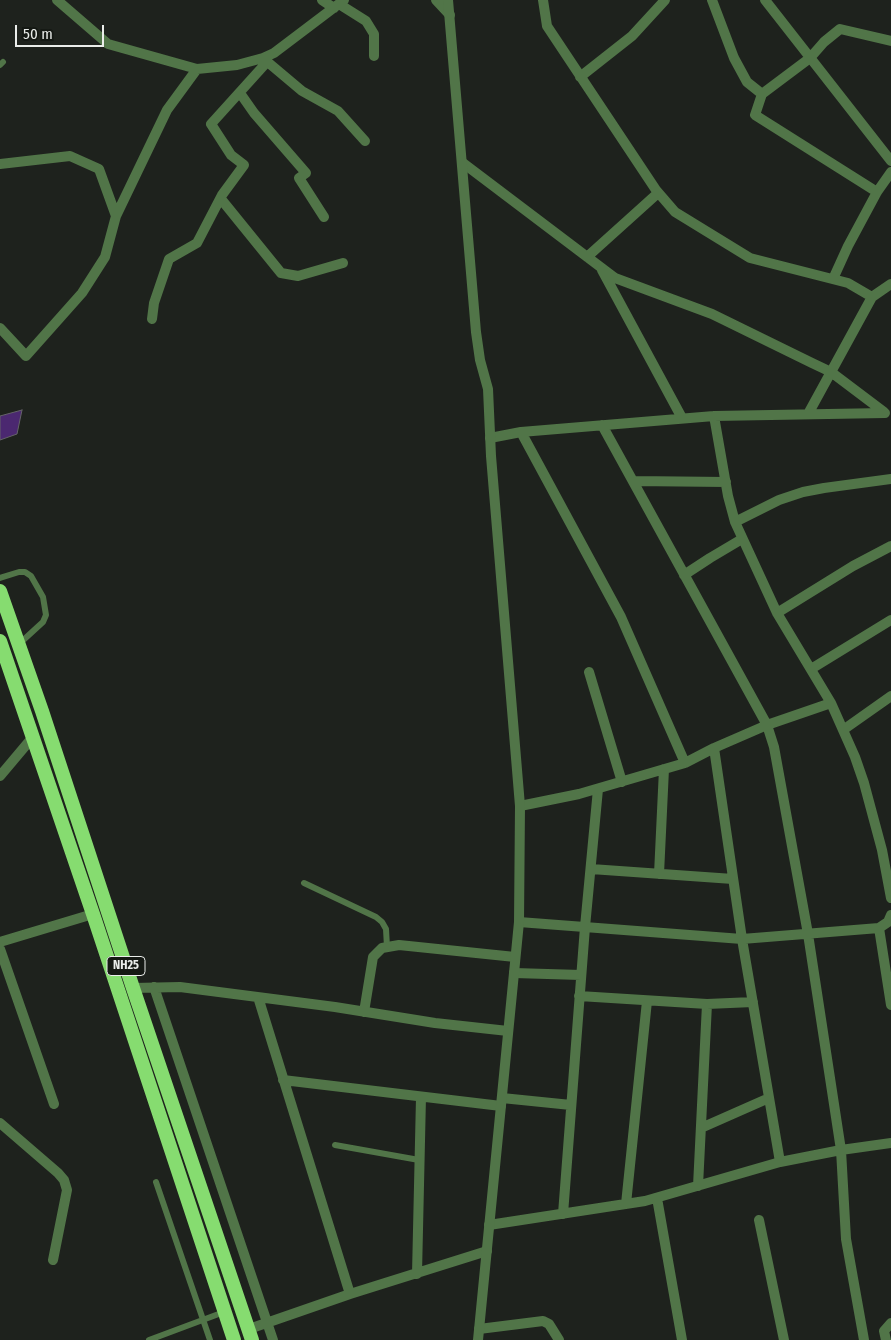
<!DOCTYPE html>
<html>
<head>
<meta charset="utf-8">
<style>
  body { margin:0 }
  #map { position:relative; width:891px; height:1340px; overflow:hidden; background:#1e221d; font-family:"Fira Sans Condensed",sans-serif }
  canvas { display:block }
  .scale { position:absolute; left:15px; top:25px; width:89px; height:22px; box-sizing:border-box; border:2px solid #eaedea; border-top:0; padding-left:6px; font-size:15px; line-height:18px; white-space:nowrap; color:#eaedea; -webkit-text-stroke:4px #151914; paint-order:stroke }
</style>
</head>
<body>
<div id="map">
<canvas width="891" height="1340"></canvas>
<div class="scale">50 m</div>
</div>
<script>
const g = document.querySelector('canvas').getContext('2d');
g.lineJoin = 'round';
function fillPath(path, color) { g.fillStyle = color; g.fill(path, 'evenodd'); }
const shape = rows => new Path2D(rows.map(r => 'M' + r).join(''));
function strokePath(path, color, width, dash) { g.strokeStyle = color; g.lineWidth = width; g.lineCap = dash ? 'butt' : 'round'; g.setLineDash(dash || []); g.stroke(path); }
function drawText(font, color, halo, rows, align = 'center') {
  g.font = font + ' "Fira Sans Condensed",sans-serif'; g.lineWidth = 5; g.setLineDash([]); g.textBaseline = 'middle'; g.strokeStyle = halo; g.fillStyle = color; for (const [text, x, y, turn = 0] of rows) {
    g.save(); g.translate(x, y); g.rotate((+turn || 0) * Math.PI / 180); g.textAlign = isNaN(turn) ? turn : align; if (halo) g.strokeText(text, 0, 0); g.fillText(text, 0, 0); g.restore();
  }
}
const building = shape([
  [22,410,17,434,0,440,0,416,22,410]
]);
const service = shape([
  [0,65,3,62],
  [0,578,19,572,25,572,31,576,43,597,46,615,43,622,19,644],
  [304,883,376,917,382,922,386,929,387,947],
  [335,1145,419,1160],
  [156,1182,210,1340],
  [149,1340,224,1312]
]);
const minor = shape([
  [57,0,108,44,197,69,237,65,263,58,274,53,344,0],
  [322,0,334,8],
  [436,0,450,15],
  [543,0,547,26,656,190,675,212,750,258,848,283,872,297],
  [712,0,734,58,747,82,762,94],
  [765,0,891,161],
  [339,4,366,21,374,34,374,56],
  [264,59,302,91,338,111,365,141],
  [580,77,632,36,665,0],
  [240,93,254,113,306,173,299,178,324,217],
  [463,163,615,278,712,314,812,363,831,372,884,412],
  [0,164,70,156,99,169,116,216,105,257,82,293,26,356,0,328],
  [877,192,755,115,762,94,810,58,824,42,840,29,891,41],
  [221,199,281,273,298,276,343,263],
  [116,216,167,110,197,69],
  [587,257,658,193],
  [602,270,682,418],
  [833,279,848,246,877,192,891,172],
  [152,319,154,303,169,259,197,243,222,195,244,165,231,155,211,124,267,62],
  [808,414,872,297,891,284],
  [521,432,621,617,685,763,714,748,767,725,831,703,777,613,735,522,728,496,714,416],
  [490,438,521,432,714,416,885,413],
  [633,481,726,482],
  [735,522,779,500,803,492,824,488,891,479],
  [684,575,710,558,742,539],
  [777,613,853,566,891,546],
  [811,669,891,620],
  [589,672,622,782],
  [831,703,855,757,864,783,882,850,891,898],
  [843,730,891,696],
  [0,776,32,738],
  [520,806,579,794,685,763],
  [591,869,733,879],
  [659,874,664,769],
  [519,922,742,939,714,748],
  [879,928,891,1005],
  [0,942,93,914],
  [0,949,54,1104],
  [514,973,581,975],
  [154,987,273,1340],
  [133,988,180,987,335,1007,435,1023,508,1031],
  [579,996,707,1004,753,1002],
  [258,997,350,1294],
  [364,1012,373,957,382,948,399,945,515,957],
  [283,1080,501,1106],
  [502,1098,571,1105],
  [0,1123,58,1173,64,1180,67,1190,53,1260],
  [701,1128,769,1098],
  [780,1162,742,939,879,928,888,922,891,915],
  [698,1186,707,1004],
  [657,1198,682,1340],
  [626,1204,647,1001],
  [563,1214,585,927,598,789],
  [759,1220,784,1340],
  [489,1225,645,1201,780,1162,841,1150,808,934,774,747,767,725,602,425],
  [417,1274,421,1097],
  [249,1329,350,1294,487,1251],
  [479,1329,543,1321,549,1324,559,1340],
  [864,1340,846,1239,841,1150,891,1143],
  [886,1340,884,1331,891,1323]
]);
const tertiary = shape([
  [448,0,476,332,480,360,488,389,491,456,520,806,519,922,478,1340]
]);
const trunk = shape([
  [0,591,42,711,133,988,252,1340],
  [0,641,93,914,234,1340]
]);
const shields = [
  [126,966,38]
];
const shieldNames = [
  ["NH25",126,966]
];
fillPath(building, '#4b2870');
strokePath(building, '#656369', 1);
strokePath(service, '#517548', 6);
strokePath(minor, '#517548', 10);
strokePath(tertiary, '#517548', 10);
strokePath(trunk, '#86dc70', 14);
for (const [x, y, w] of shields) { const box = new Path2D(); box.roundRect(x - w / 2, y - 9.5, w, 19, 4); g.fillStyle = '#151914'; g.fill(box); strokePath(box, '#eaedea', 1); }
drawText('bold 12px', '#eaedea', null, shieldNames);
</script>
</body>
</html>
